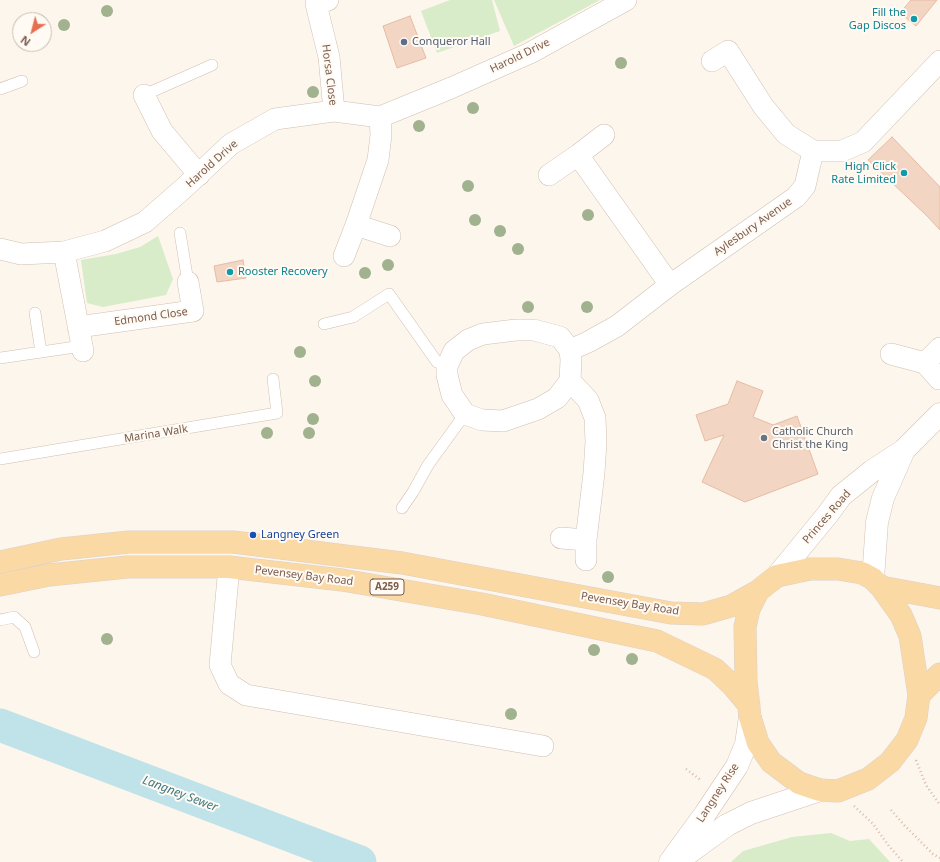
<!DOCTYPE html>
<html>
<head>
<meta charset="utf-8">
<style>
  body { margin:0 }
  #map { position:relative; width:940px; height:862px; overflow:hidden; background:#fdf6ec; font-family:"Noto Sans",sans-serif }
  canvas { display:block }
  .north { position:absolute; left:12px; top:12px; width:40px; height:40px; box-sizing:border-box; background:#fffaf3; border:1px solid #cabbb1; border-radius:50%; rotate:216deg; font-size:11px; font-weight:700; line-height:16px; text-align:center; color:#7a5c4d }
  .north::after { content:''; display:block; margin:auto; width:14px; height:18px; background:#e76f51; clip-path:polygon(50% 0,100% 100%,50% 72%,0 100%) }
</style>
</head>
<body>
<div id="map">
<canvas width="940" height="862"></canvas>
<div class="north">N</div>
</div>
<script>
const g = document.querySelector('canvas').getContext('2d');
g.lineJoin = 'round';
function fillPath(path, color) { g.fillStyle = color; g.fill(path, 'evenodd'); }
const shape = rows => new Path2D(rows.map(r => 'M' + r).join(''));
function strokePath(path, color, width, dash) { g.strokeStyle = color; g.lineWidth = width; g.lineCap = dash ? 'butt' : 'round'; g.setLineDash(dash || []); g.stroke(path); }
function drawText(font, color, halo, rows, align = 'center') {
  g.font = font + ' "Noto Sans",sans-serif'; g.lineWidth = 4; g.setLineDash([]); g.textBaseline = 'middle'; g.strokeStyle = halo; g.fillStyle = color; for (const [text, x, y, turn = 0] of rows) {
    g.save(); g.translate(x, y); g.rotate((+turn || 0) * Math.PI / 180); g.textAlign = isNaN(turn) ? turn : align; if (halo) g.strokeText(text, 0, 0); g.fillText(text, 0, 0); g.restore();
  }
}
const green = shape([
  [450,0,492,0,500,31,437,53,421,11],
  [494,0,600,0,514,46],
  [158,236,173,279,166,295,103,307,87,303,81,260,116,254,140,247],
  [831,833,850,841,869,839,890,862,731,862,743,851,792,837]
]);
const river = shape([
  [0,725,360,862]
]);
const building = shape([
  [911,0,937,0,916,26,900,13,911,0],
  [410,16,426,58,397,68,383,26,410,16],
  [892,137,940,187,940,230,927,216,868,160,892,137],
  [243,260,246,278,217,282,214,266,243,260],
  [737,381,763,391,753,417,773,425,797,416,818,474,745,502,702,482,724,435,705,441,696,415,728,404,737,381]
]);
const path = shape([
  [916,760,926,785,940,805],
  [686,769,702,781],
  [854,806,873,824,889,846,903,862],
  [891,810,905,826,933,854,940,858]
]);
const lane = shape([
  [0,89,22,81],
  [144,95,212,65],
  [180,233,188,282],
  [35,313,41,352],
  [324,324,353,317,389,294,437,362,447,366],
  [0,358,82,346],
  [0,459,277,413,273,379],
  [402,508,413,492,428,465,465,414],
  [0,620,14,617,25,627,34,652]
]);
const street = shape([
  [328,0,316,4,329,57,334,111],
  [712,61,728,51,763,106,786,134,813,151,842,151,863,142,940,61],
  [144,95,162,131,199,175],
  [578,155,670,285],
  [549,175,578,155,604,135],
  [356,225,390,236],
  [0,249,21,254,64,252,105,241,145,222,184,188,231,144,275,119,334,111,380,117,451,88,530,53,626,0],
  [64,252,83,351],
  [344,256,356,225,378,160,381,135,380,117],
  [78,327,193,311,188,282],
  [570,350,588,342,617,326,670,285,796,197,805,186,813,151],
  [891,354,925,363,939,379],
  [925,363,940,348],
  [570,381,557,398,538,409,503,421,482,420,465,414,452,395,447,375,447,366,454,351,468,340,483,334,516,330,534,330,560,337,570,350,571,360,570,381,588,400,595,418,596,442,594,473,586,540,586,560],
  [561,538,586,540],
  [229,567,220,665,229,684,246,695,543,746]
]);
const secondary = shape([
  [777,576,828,514,841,496,872,471,904,450,940,414],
  [873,579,877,522,883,498,904,450],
  [679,860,727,825,751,813,820,790],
  [670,862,705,814,737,766,746,744,750,717]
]);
const primary = shape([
  [0,562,61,549,129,542,233,542,402,563,671,613,703,614,731,606,758,591],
  [810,569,838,569,862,573,873,579,881,587,901,615,910,636,919,695,916,718,907,740,890,762,868,779,838,791,820,790,799,783,771,762,758,743,750,717,746,681,745,627,749,609,758,591,777,576,810,569],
  [0,585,49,575,127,567,229,567,342,580,482,604,657,641,715,669,733,686,749,705],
  [881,587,940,598],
  [919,695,940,674]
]);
const trees = [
  [107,11],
  [64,25],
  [621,63],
  [313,92],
  [473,108],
  [419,126],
  [468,186],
  [588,215],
  [475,220],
  [500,231],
  [518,249],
  [388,265],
  [365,273],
  [528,307],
  [587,307],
  [300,352],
  [315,381],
  [313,419],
  [267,433],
  [309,433],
  [608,577],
  [107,639],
  [594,650],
  [632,659],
  [511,714]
];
const markers = [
  [914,19,4,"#0f9aa8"],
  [404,42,4,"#5c6f8a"],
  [904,173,4,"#0f9aa8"],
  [230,272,4,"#0f9aa8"],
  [764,438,4,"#6b7280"],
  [253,535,4,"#1a4fb4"]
];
const shields = [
  [387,587,34]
];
const shieldNames = [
  ["A259",387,587]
];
const cultureNames = [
  ["Fill the",906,13],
  ["Gap Discos",906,26],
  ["High Click",896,167],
  ["Rate Limited",896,180],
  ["Rooster Recovery",238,272,"left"]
];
const serviceNames = [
  ["Conqueror Hall",412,42]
];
const streetNames = [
  ["Harold Drive",520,56,-26],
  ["Horsa Close",329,75,83],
  ["Harold Drive",212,164,-42],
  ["Aylesbury Avenue",753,227,-35],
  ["Edmond Close",151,317,-8],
  ["Marina Walk",156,434,-9],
  ["Princes Road",827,517,-49],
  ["Pevensey Bay Road",304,576,7],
  ["Pevensey Bay Road",630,604,9],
  ["Langney Rise",718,793,-57]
];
const worshipNames = [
  ["Catholic Church",772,432],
  ["Christ the King",772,445]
];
const transitNames = [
  ["Langney Green",261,535]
];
const waterNames = [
  ["Langney Sewer",180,794,21]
];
fillPath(green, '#d8ecc9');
strokePath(river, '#bfe3e8', 33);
fillPath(building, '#f3d5c3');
strokePath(building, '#e6bba3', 1);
strokePath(lane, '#d1beb0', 12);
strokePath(street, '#d1beb0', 22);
strokePath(secondary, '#d6c0b0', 23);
strokePath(primary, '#dad1cd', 23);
strokePath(path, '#d9b8a5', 2.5, [1, 3]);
strokePath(lane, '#fff', 11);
strokePath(street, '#fff', 21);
strokePath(secondary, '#fff', 22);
strokePath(primary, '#fbd9a5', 22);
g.fillStyle = '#a0b28e';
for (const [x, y] of trees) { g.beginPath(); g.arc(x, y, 6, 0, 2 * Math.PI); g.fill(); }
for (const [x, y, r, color] of markers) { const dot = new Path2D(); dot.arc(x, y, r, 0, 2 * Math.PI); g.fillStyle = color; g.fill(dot); strokePath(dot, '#fffaf3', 1.5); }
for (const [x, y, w] of shields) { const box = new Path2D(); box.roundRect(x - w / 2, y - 8, w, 16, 3); g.fillStyle = '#fffaf3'; g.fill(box); strokePath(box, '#7a5c4d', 1); }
drawText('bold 10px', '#7a5c4d', null, shieldNames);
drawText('11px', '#0d838f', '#fffaf3', cultureNames, 'right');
drawText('11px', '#4e5e75', '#fffaf3', serviceNames, 'left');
drawText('11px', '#7a5c4d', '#fffaf3', streetNames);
drawText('11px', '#5b616d', '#fffaf3', worshipNames, 'left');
drawText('11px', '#164399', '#fffaf3', transitNames, 'left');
drawText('italic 12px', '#437c86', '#fffaf3', waterNames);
</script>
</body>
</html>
